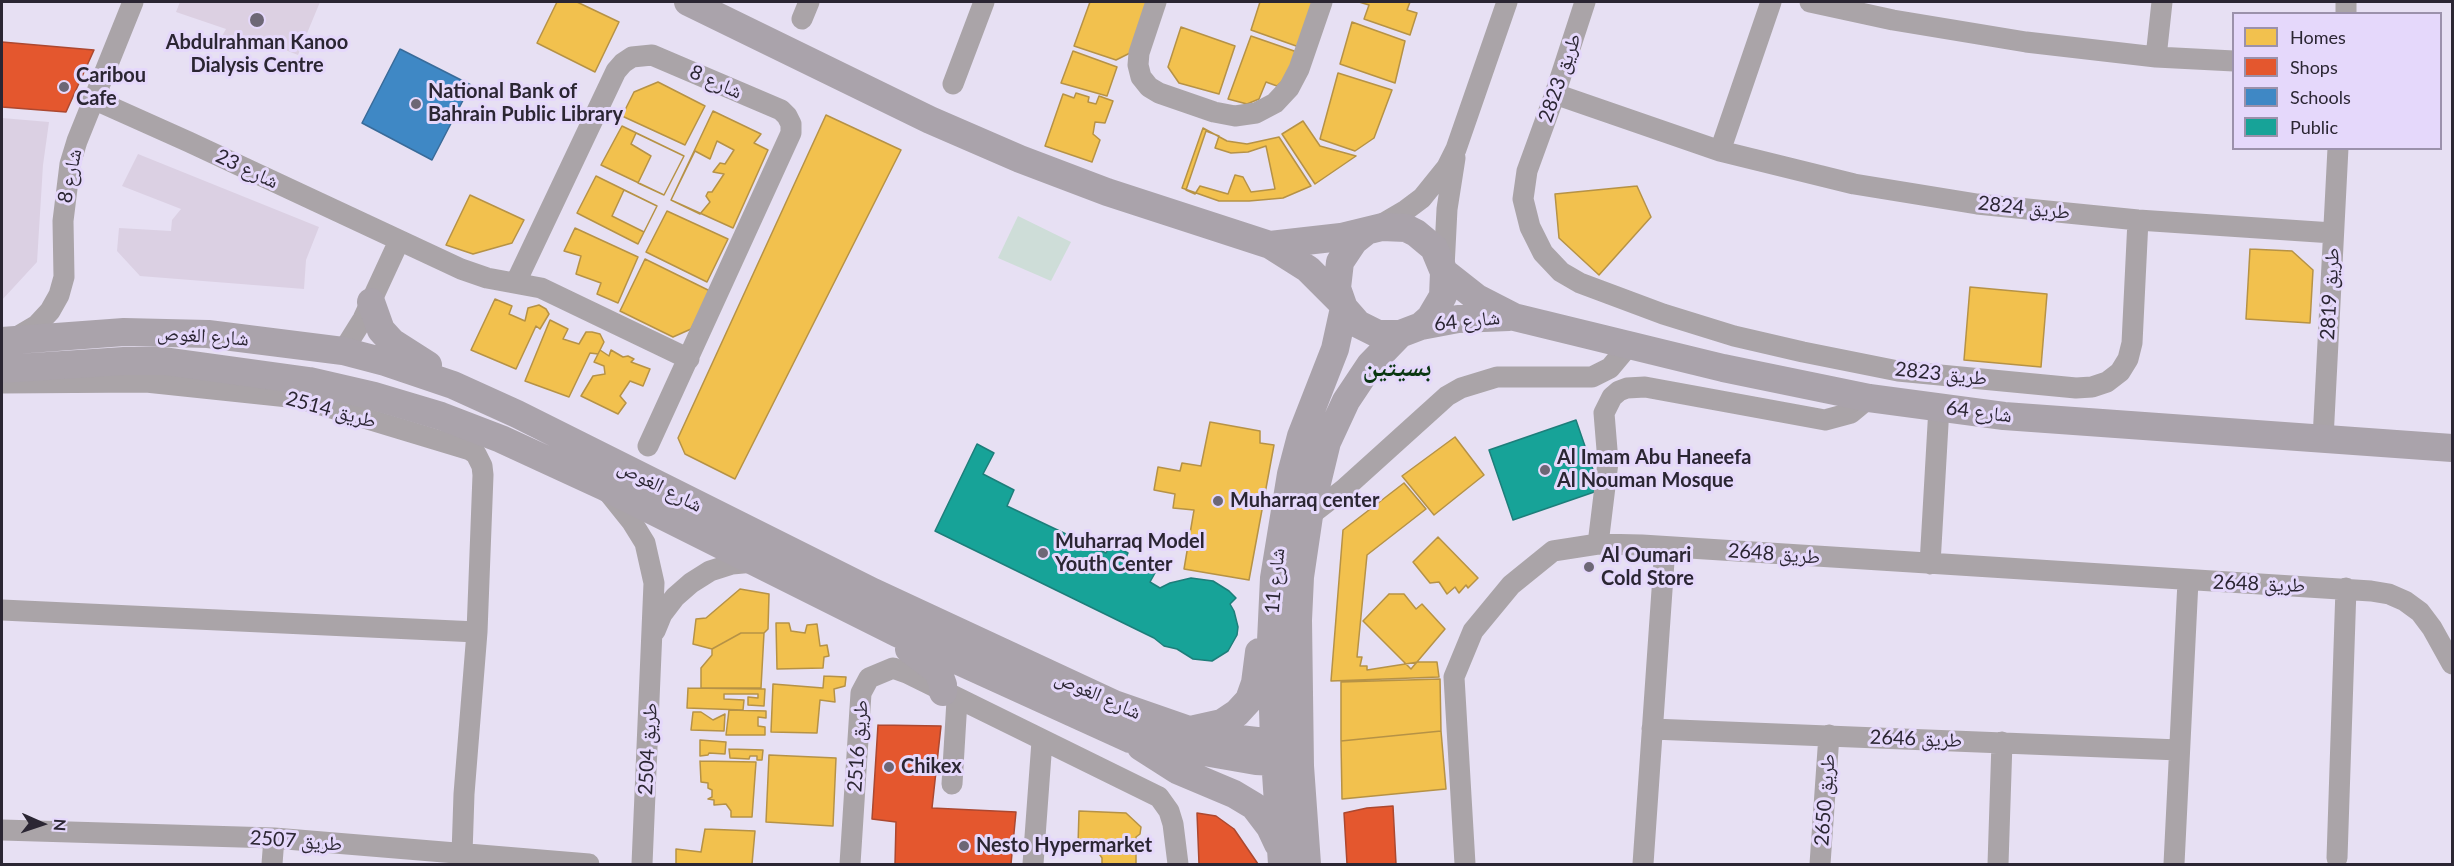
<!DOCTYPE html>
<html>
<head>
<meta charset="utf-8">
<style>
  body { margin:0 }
  #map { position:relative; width:2454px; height:866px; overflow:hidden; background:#e7e0f3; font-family:Lato,sans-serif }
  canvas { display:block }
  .frame { position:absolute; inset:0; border:3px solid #2b2633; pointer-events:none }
  .legend { position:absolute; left:2232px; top:12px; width:210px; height:138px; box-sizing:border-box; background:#e5d8fb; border:2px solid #9b91ab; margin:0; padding:8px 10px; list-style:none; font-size:18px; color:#2b2633 }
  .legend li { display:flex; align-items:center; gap:12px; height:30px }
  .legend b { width:30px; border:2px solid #9b91ab }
  .north { position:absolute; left:12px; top:794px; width:60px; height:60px; -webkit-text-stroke:4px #e5d8fb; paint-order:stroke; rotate:93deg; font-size:16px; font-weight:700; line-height:24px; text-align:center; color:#2b2633 }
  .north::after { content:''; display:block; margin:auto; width:21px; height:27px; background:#2b2633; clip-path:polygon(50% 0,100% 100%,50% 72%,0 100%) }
</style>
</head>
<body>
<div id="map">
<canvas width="2454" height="866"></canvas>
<div class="frame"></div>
<ul class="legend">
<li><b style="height:16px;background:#f2c14e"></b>Homes</li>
<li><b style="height:16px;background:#e4572e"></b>Shops</li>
<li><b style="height:16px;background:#3f88c5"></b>Schools</li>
<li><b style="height:16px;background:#17a398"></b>Public</li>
</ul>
<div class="north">N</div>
</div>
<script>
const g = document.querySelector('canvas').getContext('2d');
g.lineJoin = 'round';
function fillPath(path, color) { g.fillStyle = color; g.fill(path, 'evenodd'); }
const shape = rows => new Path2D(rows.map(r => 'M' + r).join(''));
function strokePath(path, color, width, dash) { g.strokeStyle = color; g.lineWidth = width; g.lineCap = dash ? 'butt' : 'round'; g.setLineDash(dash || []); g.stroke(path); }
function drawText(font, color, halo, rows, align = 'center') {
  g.font = font + ' Lato,"Noto Naskh Arabic",sans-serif'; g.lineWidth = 6; g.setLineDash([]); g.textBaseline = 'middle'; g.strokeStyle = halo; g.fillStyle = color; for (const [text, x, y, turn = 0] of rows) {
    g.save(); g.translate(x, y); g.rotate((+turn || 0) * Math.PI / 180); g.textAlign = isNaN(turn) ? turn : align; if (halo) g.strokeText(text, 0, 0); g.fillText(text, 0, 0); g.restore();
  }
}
const education = shape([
  [2,118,49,122,43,165,37,262,2,300],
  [138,154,319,227,306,260,304,289,140,276,117,251,119,228,171,231,172,220,181,209,122,186]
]);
const medical = shape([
  [180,2,320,2,298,55,260,40,256,49,222,36,226,29,176,12]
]);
const green = shape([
  [1018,216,1071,242,1051,281,998,258]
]);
const homes = shape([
  [557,2,577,2,619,22,595,72,537,43,557,2],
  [1090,2,1155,2,1132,52,1116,60,1074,46,1090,2],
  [1260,2,1320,2,1299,47,1251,30,1260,2],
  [1359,2,1410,2,1407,10,1417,13,1410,35,1364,19,1369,5,1359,2],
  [1352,22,1405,41,1395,83,1340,64,1352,22],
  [1181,27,1235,46,1219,94,1179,83,1168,67,1181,27],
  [1251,36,1297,52,1292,72,1277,86,1266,82,1259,99,1247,104,1228,99,1251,36],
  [1073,51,1117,67,1107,96,1061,83,1073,51],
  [1338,73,1392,90,1374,138,1355,151,1320,139,1338,73],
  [658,82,705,106,685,145,622,116,634,92,658,82],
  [1076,93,1089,97,1088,102,1096,104,1099,96,1113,101,1105,123,1095,122,1093,134,1100,140,1092,162,1045,146,1063,94,1074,98,1076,93],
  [713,111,761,134,754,143,768,150,733,228,671,200,713,111],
  [826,115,901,150,735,479,685,454,678,438,826,115],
  [1303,121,1320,146,1356,156,1315,184,1282,134,1303,121],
  [622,126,684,156,664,195,601,165,622,126],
  [1203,128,1227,141,1247,144,1279,137,1311,186,1283,198,1249,201,1219,201,1182,188,1203,128],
  [1206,131,1219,136,1215,148,1231,153,1248,152,1266,146,1275,189,1251,192,1243,177,1235,175,1228,194,1200,186,1195,194,1186,190,1206,131],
  [636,133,684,156,664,195,638,183,651,156,631,144,636,133],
  [717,141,734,150,725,164,720,163,713,172,724,174,712,192,708,192,706,196,710,202,700,214,671,200,695,151,710,159,717,141],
  [596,176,657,206,638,244,577,213,596,176],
  [1637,186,1651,217,1599,275,1559,238,1555,194,1637,186],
  [624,190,657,206,644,232,612,216,624,190],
  [470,195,524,220,512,243,473,254,446,245,470,195],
  [667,211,728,239,707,282,646,252,667,211],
  [575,228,638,257,618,303,597,294,601,283,576,274,581,256,564,251,575,228],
  [2250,249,2292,251,2313,270,2310,323,2246,319,2250,249],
  [645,259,710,291,691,329,673,337,620,311,645,259],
  [1970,287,2047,294,2041,367,1964,360,1970,287],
  [495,299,512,306,509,314,525,321,528,308,539,305,546,309,549,314,540,329,536,326,516,369,471,350,495,299],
  [550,320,568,329,563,339,579,344,586,332,592,332,600,334,604,342,598,354,590,353,569,397,525,381,550,320],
  [600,350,609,356,611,350,623,357,628,356,634,359,631,362,650,369,643,386,630,381,620,396,626,403,618,414,581,396,593,376,605,374,604,366,594,362,600,350],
  [1210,422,1260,431,1260,443,1274,445,1249,580,1184,569,1194,510,1173,508,1175,494,1154,490,1158,467,1180,471,1182,463,1201,466,1210,422],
  [1455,437,1484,475,1434,515,1402,476,1455,437],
  [1404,483,1426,509,1367,555,1357,657,1362,657,1360,666,1367,666,1367,670,1418,662,1437,662,1439,677,1331,681,1343,530,1404,483],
  [1438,537,1478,578,1468,588,1466,585,1459,593,1455,587,1447,594,1439,582,1430,583,1413,562,1438,537],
  [740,589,769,594,768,629,764,633,741,633,712,649,693,644,696,619,706,618,740,589],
  [1389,594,1404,594,1416,609,1422,604,1445,629,1411,669,1363,621,1389,594],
  [776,623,789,623,791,631,805,633,807,625,817,624,820,646,827,645,829,656,824,657,823,668,777,669,776,623],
  [741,633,764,633,761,688,701,688,701,668,712,655,712,649,741,633],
  [824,676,846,677,845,686,834,689,835,702,820,700,817,733,771,732,773,684,823,688,824,676],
  [1440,679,1441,731,1341,741,1341,682,1440,679],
  [688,688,765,689,764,706,748,705,748,697,758,698,758,694,724,694,724,699,744,700,743,710,687,708,688,688],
  [729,710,766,711,766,718,758,717,758,726,765,727,765,735,726,735,729,710],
  [693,712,701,712,713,720,725,714,724,731,691,730,693,712],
  [1441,731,1446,789,1342,799,1341,741,1441,731],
  [700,740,726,742,725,754,709,753,708,755,700,756,700,740],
  [729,749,763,750,762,760,757,760,757,756,750,756,749,759,730,758,729,749],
  [769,755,836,758,833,826,766,822,769,755],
  [700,761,756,762,752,817,731,817,731,811,726,804,714,805,714,800,708,799,712,797,712,790,708,788,708,783,701,782,700,761],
  [1079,811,1126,813,1141,827,1140,834,1136,837,1136,864,1102,864,1102,858,1093,845,1078,845,1079,811],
  [705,829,755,831,752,864,676,864,676,849,701,852,705,829]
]);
const shops = shape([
  [2,42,94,50,66,112,2,107,2,42],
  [878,725,941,726,932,808,1016,812,1011,864,895,864,896,822,872,819,878,725],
  [1393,806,1396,864,1347,864,1344,813,1367,808,1393,806],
  [1197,813,1216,816,1234,829,1258,864,1199,864,1197,813]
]);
const schools = shape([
  [400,49,471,85,432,160,362,123,400,49]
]);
const public = shape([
  [1576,420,1600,490,1513,520,1489,450,1576,420],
  [977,444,994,453,983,474,1014,490,1007,506,1106,553,1111,544,1128,553,1126,558,1155,573,1150,582,1160,588,1170,583,1191,578,1213,581,1229,591,1236,598,1230,604,1234,611,1238,627,1237,635,1228,651,1212,661,1193,659,1177,649,1164,646,1154,638,935,531,977,444]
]);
const street = shape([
  [1156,2,1139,53,1138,65,1141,77,1149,87,1159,93,1214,112,1235,116,1256,113,1275,103,1289,88,1299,69,1322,2],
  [1585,2,1555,94,1527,171,1523,199,1530,227,1543,253,1561,272,1580,283,1663,314,1734,336,1803,352,1898,371,2076,388,2092,387,2107,382,2120,372,2128,359,2132,343,2138,220],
  [1810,2,1893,20,2026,42,2156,57,2234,61],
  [2346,14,2346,2],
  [802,19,809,2],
  [2156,57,2162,2],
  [953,84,984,2],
  [1555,94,1720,151,1854,184,1977,204,2138,220,2333,233],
  [93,99,189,142,461,269,487,278,541,288,689,359],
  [1720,151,1771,2],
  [1377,227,1406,210,1422,198,1447,167,1456,149,1507,2],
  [1444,268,1447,209,1455,158],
  [516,282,616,71,623,63,632,57,652,55,781,110,787,116,791,124,791,133,648,446],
  [15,338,37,325,50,311,59,295,64,277,63,221,70,164,77,141,133,2],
  [343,351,363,319,399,241],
  [2,383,146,382,298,398,470,450,476,454,482,466,483,475,477,632,464,794,462,854],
  [2323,439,2338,148],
  [608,492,632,522,645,543,654,583,642,864],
  [1309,516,1344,489,1447,396,1461,388,1497,377,1592,377,1610,368,1630,344],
  [1598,544,1608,462,1604,413,1612,397,1619,391,1627,388,1645,387,1825,420,1851,413,1869,398],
  [1930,564,1939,407],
  [2,610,477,632],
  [655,631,662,614,675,597,691,583,710,571,732,564,754,562],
  [1652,729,2179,750],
  [952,784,957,700],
  [2,830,274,838,589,864],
  [2337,858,2346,588],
  [272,864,274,838],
  [850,864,861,693,869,678,893,668,907,673,1159,797,1169,811,1173,824,1178,864],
  [1033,864,1042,741],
  [1465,864,1454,677,1473,631,1511,585,1553,551,1598,544,1642,545,2371,591,2389,594,2405,601,2420,612,2432,628,2452,664],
  [1643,864,1665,547],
  [1820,864,1829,735],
  [1998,864,2002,742],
  [2174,864,2188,581]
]);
const secondary = shape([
  [688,2,930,120,1020,159,1107,192,1270,245,1308,269,1340,301],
  [1270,245,1341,237,1382,227,1406,228,1416,233,1434,248,1444,272,1443,296,1430,318,1421,326,1400,334,1378,334,1358,324,1344,308,1337,288,1340,262,1354,241,1364,233],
  [1444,272,1477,298,1514,317,1723,368,1869,398,2004,416,2452,448],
  [371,302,381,330,392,342,428,365],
  [1421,326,1458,319,1509,317],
  [2,341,124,332,208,334,343,351,385,362,453,385,517,414,873,592,1114,704,1186,729,1222,737,1274,743,1290,753,1300,766],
  [2,369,124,361,164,361,309,381,374,396,441,416,501,439,603,486,897,633,1130,739,1256,761,1275,762,1292,750],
  [909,649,938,671,943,685,943,692],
  [1195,729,1222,723,1237,713,1249,700,1255,683,1259,652],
  [1141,747,1177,770,1234,794,1254,806,1270,827,1278,844],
  [1282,864,1274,743,1271,641,1274,578,1291,474,1301,436,1335,349,1344,308],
  [1307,864,1300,766,1298,620,1300,577,1309,516,1327,442,1346,401,1370,365,1400,334]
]);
const markers = [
  [257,20,8,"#6d6776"],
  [64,87,6,"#6d6776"],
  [416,104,6,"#6d6776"],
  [1545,470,6,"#6d6776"],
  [1218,501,6,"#6d6776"],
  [1043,553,6,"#6d6776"],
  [1589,567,6,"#6d6776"],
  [889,767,6,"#6d6776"],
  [964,846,6,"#6d6776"]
];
const poiNames = [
  ["Abdulrahman Kanoo",257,43,"center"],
  ["Dialysis Centre",257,66,"center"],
  ["Caribou",76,76],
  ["Cafe",76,99],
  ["National Bank of",428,92],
  ["Bahrain Public Library",428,115],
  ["Al Imam Abu Haneefa",1557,458],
  ["Al Nouman Mosque",1557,481],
  ["Muharraq center",1230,501],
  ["Muharraq Model",1055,542],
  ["Youth Center",1055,565],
  ["Al Oumari",1601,556],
  ["Cold Store",1601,579],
  ["Chikex",901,767],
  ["Nesto Hypermarket",976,846]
];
const streetNames = [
  ["طريق 2823",1560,78,-71],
  ["شارع 8",716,82,24],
  ["شارع 23",247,169,25],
  ["شارع 8",70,176,-79],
  ["طريق 2824",2024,208,6],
  ["طريق 2819",2330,294,-87],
  ["شارع 64",1467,321,-6],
  ["شارع الغوص",203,336,4],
  ["طريق 2823",1941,374,6],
  ["طريق 2514",331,410,15],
  ["شارع 64",1979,412,7],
  ["شارع الغوص",660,486,27],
  ["طريق 2648",1774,554,4],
  ["شارع 11",1275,581,-85],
  ["طريق 2648",2259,584,2],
  ["شارع الغوص",1098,695,24],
  ["طريق 2646",1916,739,2],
  ["طريق 2516",858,746,-86],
  ["طريق 2504",648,749,-87],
  ["طريق 2650",1825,800,-86],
  ["طريق 2507",296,841,4]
];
const districtNames = [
  ["بسيتين",1397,368]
];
fillPath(education, '#dbd0e3');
fillPath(medical, '#dcd0e2');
fillPath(green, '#ceddd8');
fillPath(homes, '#f2c14e');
strokePath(homes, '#b69246', 1.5);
fillPath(shops, '#e4572e');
strokePath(shops, '#ac4830', 1.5);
fillPath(schools, '#3f88c5');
strokePath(schools, '#396b99', 1.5);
fillPath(public, '#17a398');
strokePath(public, '#1d7e7a', 1.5);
strokePath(street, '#aaa4a8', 21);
strokePath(secondary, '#aaa3ab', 28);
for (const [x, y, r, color] of markers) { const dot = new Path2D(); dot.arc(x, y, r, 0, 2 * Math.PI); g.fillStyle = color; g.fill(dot); strokePath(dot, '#e5d8fb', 2); }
drawText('bold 20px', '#2b2633', '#e5d8fb', poiNames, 'left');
drawText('20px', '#2b2633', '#e5d8fb', streetNames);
drawText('bold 26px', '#093611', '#e5d8fb', districtNames);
</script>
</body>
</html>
